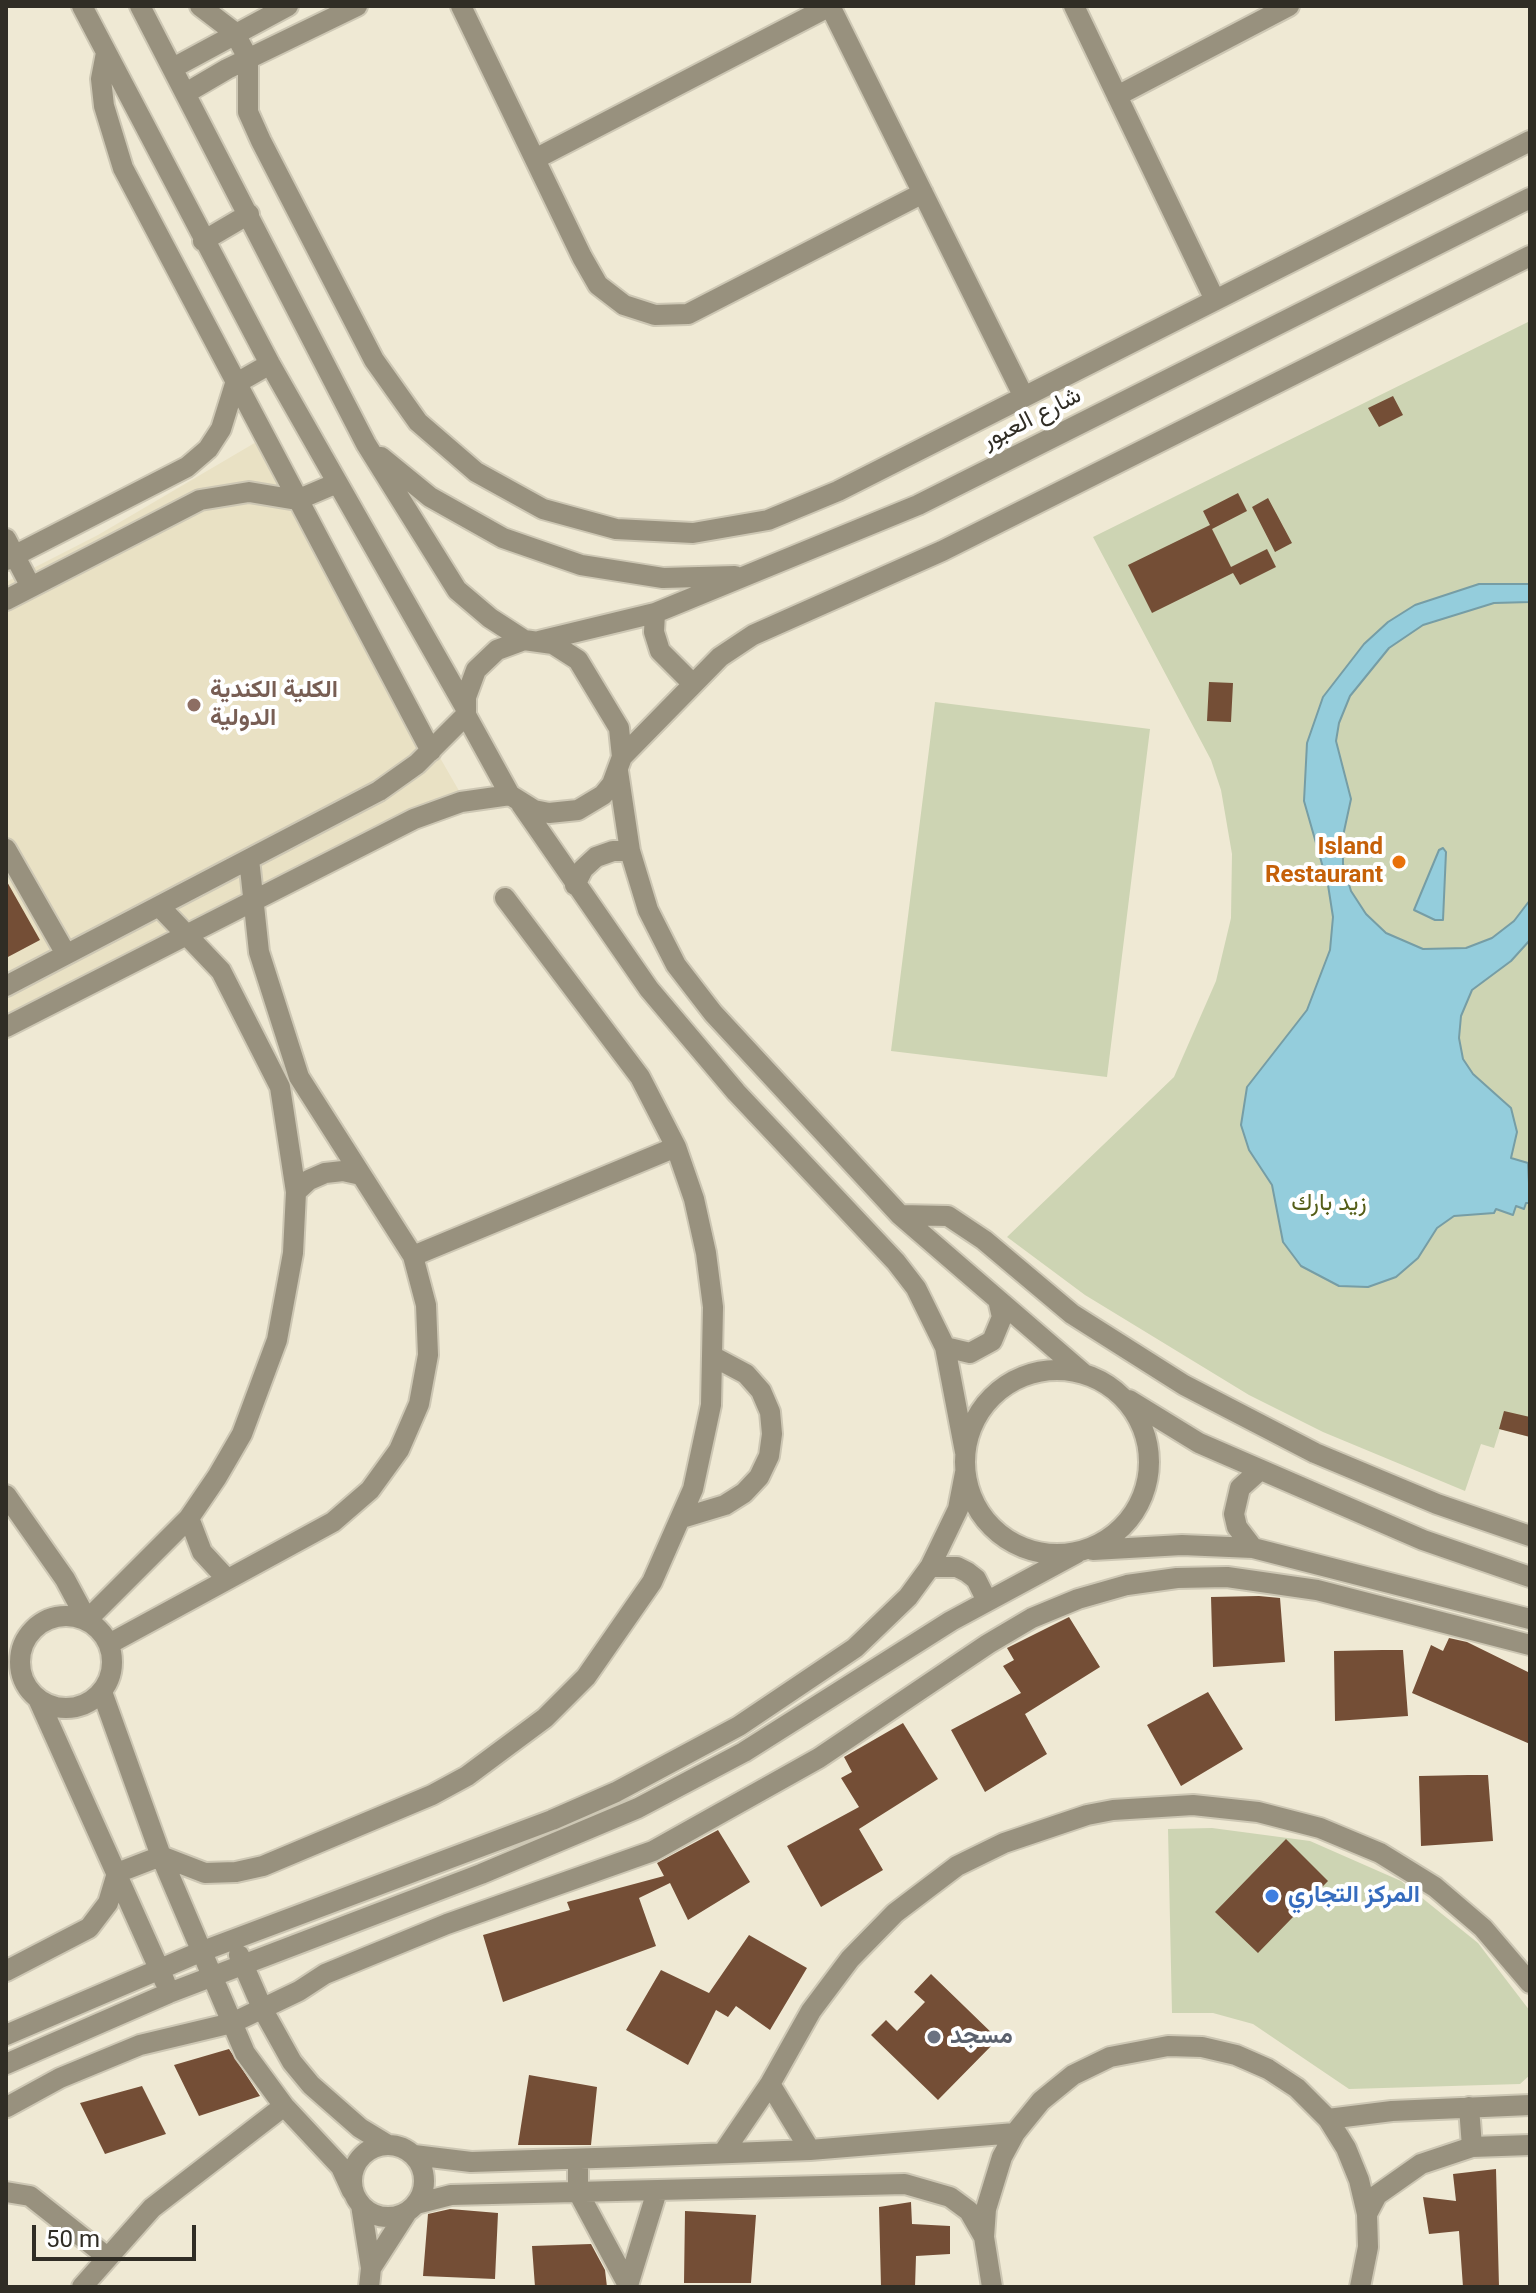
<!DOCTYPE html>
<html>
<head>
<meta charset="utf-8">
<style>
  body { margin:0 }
  #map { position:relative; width:1536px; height:2293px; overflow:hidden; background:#efe9d4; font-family:Roboto,sans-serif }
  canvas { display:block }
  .frame { position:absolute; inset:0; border:8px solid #302d25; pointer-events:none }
  .scale { position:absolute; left:32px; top:2225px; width:164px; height:36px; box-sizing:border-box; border:4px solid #302d25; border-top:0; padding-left:10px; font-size:24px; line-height:28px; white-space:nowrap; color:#302d25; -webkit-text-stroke:6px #fff; paint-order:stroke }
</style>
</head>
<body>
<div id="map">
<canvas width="1536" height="2293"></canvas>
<div class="frame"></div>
<div class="scale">50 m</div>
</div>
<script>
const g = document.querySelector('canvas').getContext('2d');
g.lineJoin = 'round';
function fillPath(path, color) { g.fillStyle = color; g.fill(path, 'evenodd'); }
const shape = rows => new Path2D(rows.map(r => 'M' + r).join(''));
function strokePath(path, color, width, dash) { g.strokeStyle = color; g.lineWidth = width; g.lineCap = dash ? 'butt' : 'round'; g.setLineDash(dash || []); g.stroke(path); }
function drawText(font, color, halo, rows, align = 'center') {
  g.font = font + ' Roboto,Vazirmatn,sans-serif'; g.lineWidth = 8; g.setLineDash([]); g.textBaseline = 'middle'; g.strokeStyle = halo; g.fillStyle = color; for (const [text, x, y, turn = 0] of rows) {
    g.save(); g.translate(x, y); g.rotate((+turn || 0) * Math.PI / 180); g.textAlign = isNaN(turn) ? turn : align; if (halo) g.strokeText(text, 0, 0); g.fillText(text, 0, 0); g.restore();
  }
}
const built = shape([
  [258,441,462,796,419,805,6,1018,6,582,98,535]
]);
const green = shape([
  [1530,321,1530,1437,1500,1429,1494,1448,1481,1444,1465,1491,1323,1432,1249,1395,1085,1295,1007,1237,1174,1077,1216,981,1231,918,1232,854,1221,790,1211,760,1093,537],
  [935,702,1150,729,1107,1077,891,1051],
  [1212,1828,1310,1841,1401,1881,1478,1943,1530,2011,1530,2075,1520,2084,1349,2089,1253,2024,1213,2013,1172,2013,1168,1829]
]);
const water = shape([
  [1479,584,1530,584,1530,602,1494,603,1423,625,1389,648,1350,696,1339,723,1336,741,1351,799,1343,836,1343,864,1351,891,1366,914,1386,933,1423,949,1466,948,1492,938,1514,921,1530,900,1530,940,1511,961,1472,990,1461,1016,1459,1038,1463,1059,1473,1074,1511,1108,1517,1132,1511,1158,1528,1163,1530,1203,1526,1203,1524,1209,1516,1206,1513,1215,1496,1209,1494,1213,1454,1216,1437,1228,1418,1258,1396,1277,1368,1287,1339,1286,1301,1266,1283,1242,1272,1185,1249,1150,1241,1125,1247,1087,1307,1010,1330,950,1333,917,1328,885,1304,801,1307,743,1323,697,1364,644,1388,622,1415,605,1479,584],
  [1443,848,1446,852,1443,920,1435,920,1414,910,1439,850,1443,848]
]);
const building = shape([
  [1393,396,1403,415,1379,427,1368,408],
  [1238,493,1247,511,1212,529,1231,567,1267,549,1276,567,1240,585,1233,573,1152,613,1128,565,1210,525,1203,511],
  [1268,498,1292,543,1275,552,1252,507],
  [1209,682,1233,683,1231,722,1207,721],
  [6,880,40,940,6,958],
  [1504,1411,1530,1417,1530,1437,1499,1429],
  [1259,1596,1280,1598,1285,1662,1213,1667,1211,1597],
  [1069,1617,1100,1667,1025,1714,1047,1754,985,1792,951,1730,1021,1693,1003,1666,1014,1660,1007,1648],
  [1449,1638,1467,1642,1530,1673,1530,1744,1412,1693,1431,1645,1443,1651],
  [1382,1650,1403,1650,1408,1716,1335,1721,1334,1651],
  [1208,1692,1243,1749,1181,1786,1147,1725],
  [903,1723,938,1779,859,1829,883,1870,821,1907,787,1846,859,1807,841,1778,852,1772,844,1757],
  [1468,1775,1488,1775,1493,1841,1421,1846,1419,1776],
  [718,1830,750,1882,688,1920,670,1883,639,1898,656,1946,503,2002,483,1935,570,1910,567,1902,664,1876,657,1863],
  [1286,1839,1328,1881,1258,1953,1215,1912],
  [749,1935,807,1968,770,2030,736,2006,728,2017,716,2010,688,2065,626,2030,661,1970,709,1993],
  [931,1974,998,2039,938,2100,871,2035,886,2020,897,2031,925,2002,914,1992],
  [229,2049,260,2096,199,2116,174,2065],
  [529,2075,597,2087,591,2145,518,2145],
  [142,2086,166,2134,105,2154,80,2103],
  [1496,2169,1499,2287,1463,2287,1459,2231,1429,2234,1423,2197,1456,2201,1453,2174],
  [911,2202,912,2224,950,2226,950,2254,916,2256,915,2287,881,2287,879,2207],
  [450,2209,498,2213,495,2279,423,2276,428,2214],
  [685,2211,756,2215,751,2283,684,2283],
  [591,2244,605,2270,607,2287,535,2287,532,2246]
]);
const minor = shape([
  [82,6,270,364,465,707],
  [140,6,366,444,457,590,490,618,524,640],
  [200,6,234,32,248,58,248,112,261,141,374,360,418,422,476,472,543,509,616,529,693,533,768,520,838,491,1530,141],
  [461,6,582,257,598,285,624,305,655,315,688,314,923,193],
  [830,6,1024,397],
  [1074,6,1215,300],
  [106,53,101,79,104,106,123,168,431,751],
  [173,68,288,6],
  [186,93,227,69,357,6],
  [1117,96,1289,6],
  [537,158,830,6],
  [203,241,249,214],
  [381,457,430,497,503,538,581,565,663,578,735,576],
  [6,539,31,587],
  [6,560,187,467,208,449,221,429,235,384,270,364],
  [6,600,200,500,249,492,297,500,337,483],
  [655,613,654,632,660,651,692,683],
  [524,640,553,644,578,660,619,728,622,757,612,784,603,795,578,810,549,813,534,810,510,795,466,715,466,697,476,670,497,650,524,640],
  [539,641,655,613,918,505,1530,198],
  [622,757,720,657,753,635,942,551,1530,256],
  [618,771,630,851,648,910,676,965,713,1013,900,1215,1083,1373],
  [521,804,649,989,736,1092,896,1262,916,1288,945,1347,965,1452],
  [6,849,66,954],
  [575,885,583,869,596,857,613,851,630,851],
  [6,986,379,791,417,764,466,715],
  [6,1027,414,819,461,802,510,795],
  [296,1192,309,1180,325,1173,343,1171,361,1175],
  [900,1215,948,1216,984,1240,1072,1314,1184,1385,1315,1453,1437,1504,1530,1536],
  [413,1256,676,1147],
  [945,1347,970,1353,992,1341,1002,1317,999,1304],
  '965 1462a92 92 0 1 1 184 0a92 92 0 1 1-184 0Z',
  [1129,1400,1199,1443,1423,1540,1530,1577],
  [6,1495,65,1579,87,1620,189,1518,217,1477,242,1434,277,1340,293,1253,296,1192,280,1087,221,971,159,906],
  [189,1518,202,1552,226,1578],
  [682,1518,725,1505,744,1493,759,1477,769,1456,772,1434,770,1412,761,1391,746,1374,714,1357],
  [1253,1548,1237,1527,1234,1514,1240,1488,1260,1470],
  [1093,1550,1182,1545,1253,1548,1530,1619],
  [930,1567,957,1567,967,1572,976,1579,987,1601],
  '20 1662a46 46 0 1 1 92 0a46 46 0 1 1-92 0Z',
  [109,1644,333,1522,370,1490,399,1450,419,1404,428,1355,426,1305,413,1256,299,1077,259,952,249,859],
  [102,1692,161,1856,245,2053,284,2106,341,2167,352,2191],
  [39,1701,165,1982],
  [239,1955,263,2010,292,2062,311,2085,360,2128,388,2145],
  [6,1971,89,1928,108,1903,117,1873,161,1856,205,1873,236,1872,263,1866,432,1795,467,1776,545,1718,586,1677,652,1582,693,1489,711,1405,713,1307,706,1253,694,1199,676,1147,640,1077,505,898],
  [6,2035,200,1952,552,1820,616,1792,739,1726,855,1648,908,1597,930,1567,958,1509,965,1473],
  [6,2064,169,1993,481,1874,638,1808,744,1752,951,1621,1077,1553],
  [770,2084,810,2150],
  [7,2107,60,2078,140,2045,232,2023,299,1991,325,1974,447,1924,653,1851,819,1758,988,1644,1032,1618,1078,1599,1127,1585,1177,1578,1227,1577,1317,1590,1530,1645],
  [1469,2107,1472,2147],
  [1328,2119,1392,2111,1530,2105],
  '352 2181a36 36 0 1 1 72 0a36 36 0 1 1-72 0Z',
  [723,2153,770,2084,811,2011,850,1959,895,1913,957,1866,1004,1843,1087,1815,1113,1810,1193,1805,1258,1812,1320,1828,1380,1853,1435,1887,1483,1928,1530,1983],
  [414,2155,471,2162,627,2157,810,2150,1015,2133],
  [578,2159,578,2192,629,2287],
  [6,2192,30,2196,106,2256],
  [416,2204,451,2195,905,2184,950,2197,969,2211,984,2237],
  [361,2205,371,2268,369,2287],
  [1367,2214,1377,2195,1421,2164,1472,2147,1530,2145],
  [371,2268,407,2212],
  [629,2282,657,2191],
  [82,2287,152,2208,284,2106],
  [992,2287,984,2237,986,2209,1002,2157,1015,2133,1041,2101,1073,2075,1110,2057,1168,2046,1202,2047,1236,2055,1268,2069,1297,2088,1328,2119,1346,2148,1359,2180,1367,2214,1368,2247,1360,2287]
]);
const markers = [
  [194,705,8,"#8d6e63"],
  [1399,862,8,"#e8710a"],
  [1272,1896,8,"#3f7fe0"],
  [934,2037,8,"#6b7280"]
];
const streetNames = [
  ["شارع العبور",1032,419,-27]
];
const educationNames = [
  ["الكلية الكندية",210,691],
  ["الدولية",210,719]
];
const foodNames = [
  ["Island",1383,848],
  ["Restaurant",1383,876]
];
const parkNames = [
  ["زيد بارك",1329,1204]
];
const shopNames = [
  ["المركز التجاري",1288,1896]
];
const worshipNames = [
  ["مسجد",950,2037]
];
fillPath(built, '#e9e1c4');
fillPath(green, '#cdd4b3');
fillPath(water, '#94cddc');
strokePath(water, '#769da5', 2);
fillPath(building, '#744e36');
strokePath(minor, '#cdc7b4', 24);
strokePath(minor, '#98917e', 20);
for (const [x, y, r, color] of markers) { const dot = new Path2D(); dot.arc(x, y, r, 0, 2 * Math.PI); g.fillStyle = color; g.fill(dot); strokePath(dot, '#fff', 3); }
drawText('24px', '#302d25', '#fff', streetNames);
drawText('bold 24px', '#785e54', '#fff', educationNames, 'left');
drawText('bold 24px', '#c56008', '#fff', foodNames, 'right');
drawText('24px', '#555e18', '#fff', parkNames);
drawText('bold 24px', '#366cbe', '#fff', shopNames, 'left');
drawText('bold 24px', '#5b616d', '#fff', worshipNames, 'left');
</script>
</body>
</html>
